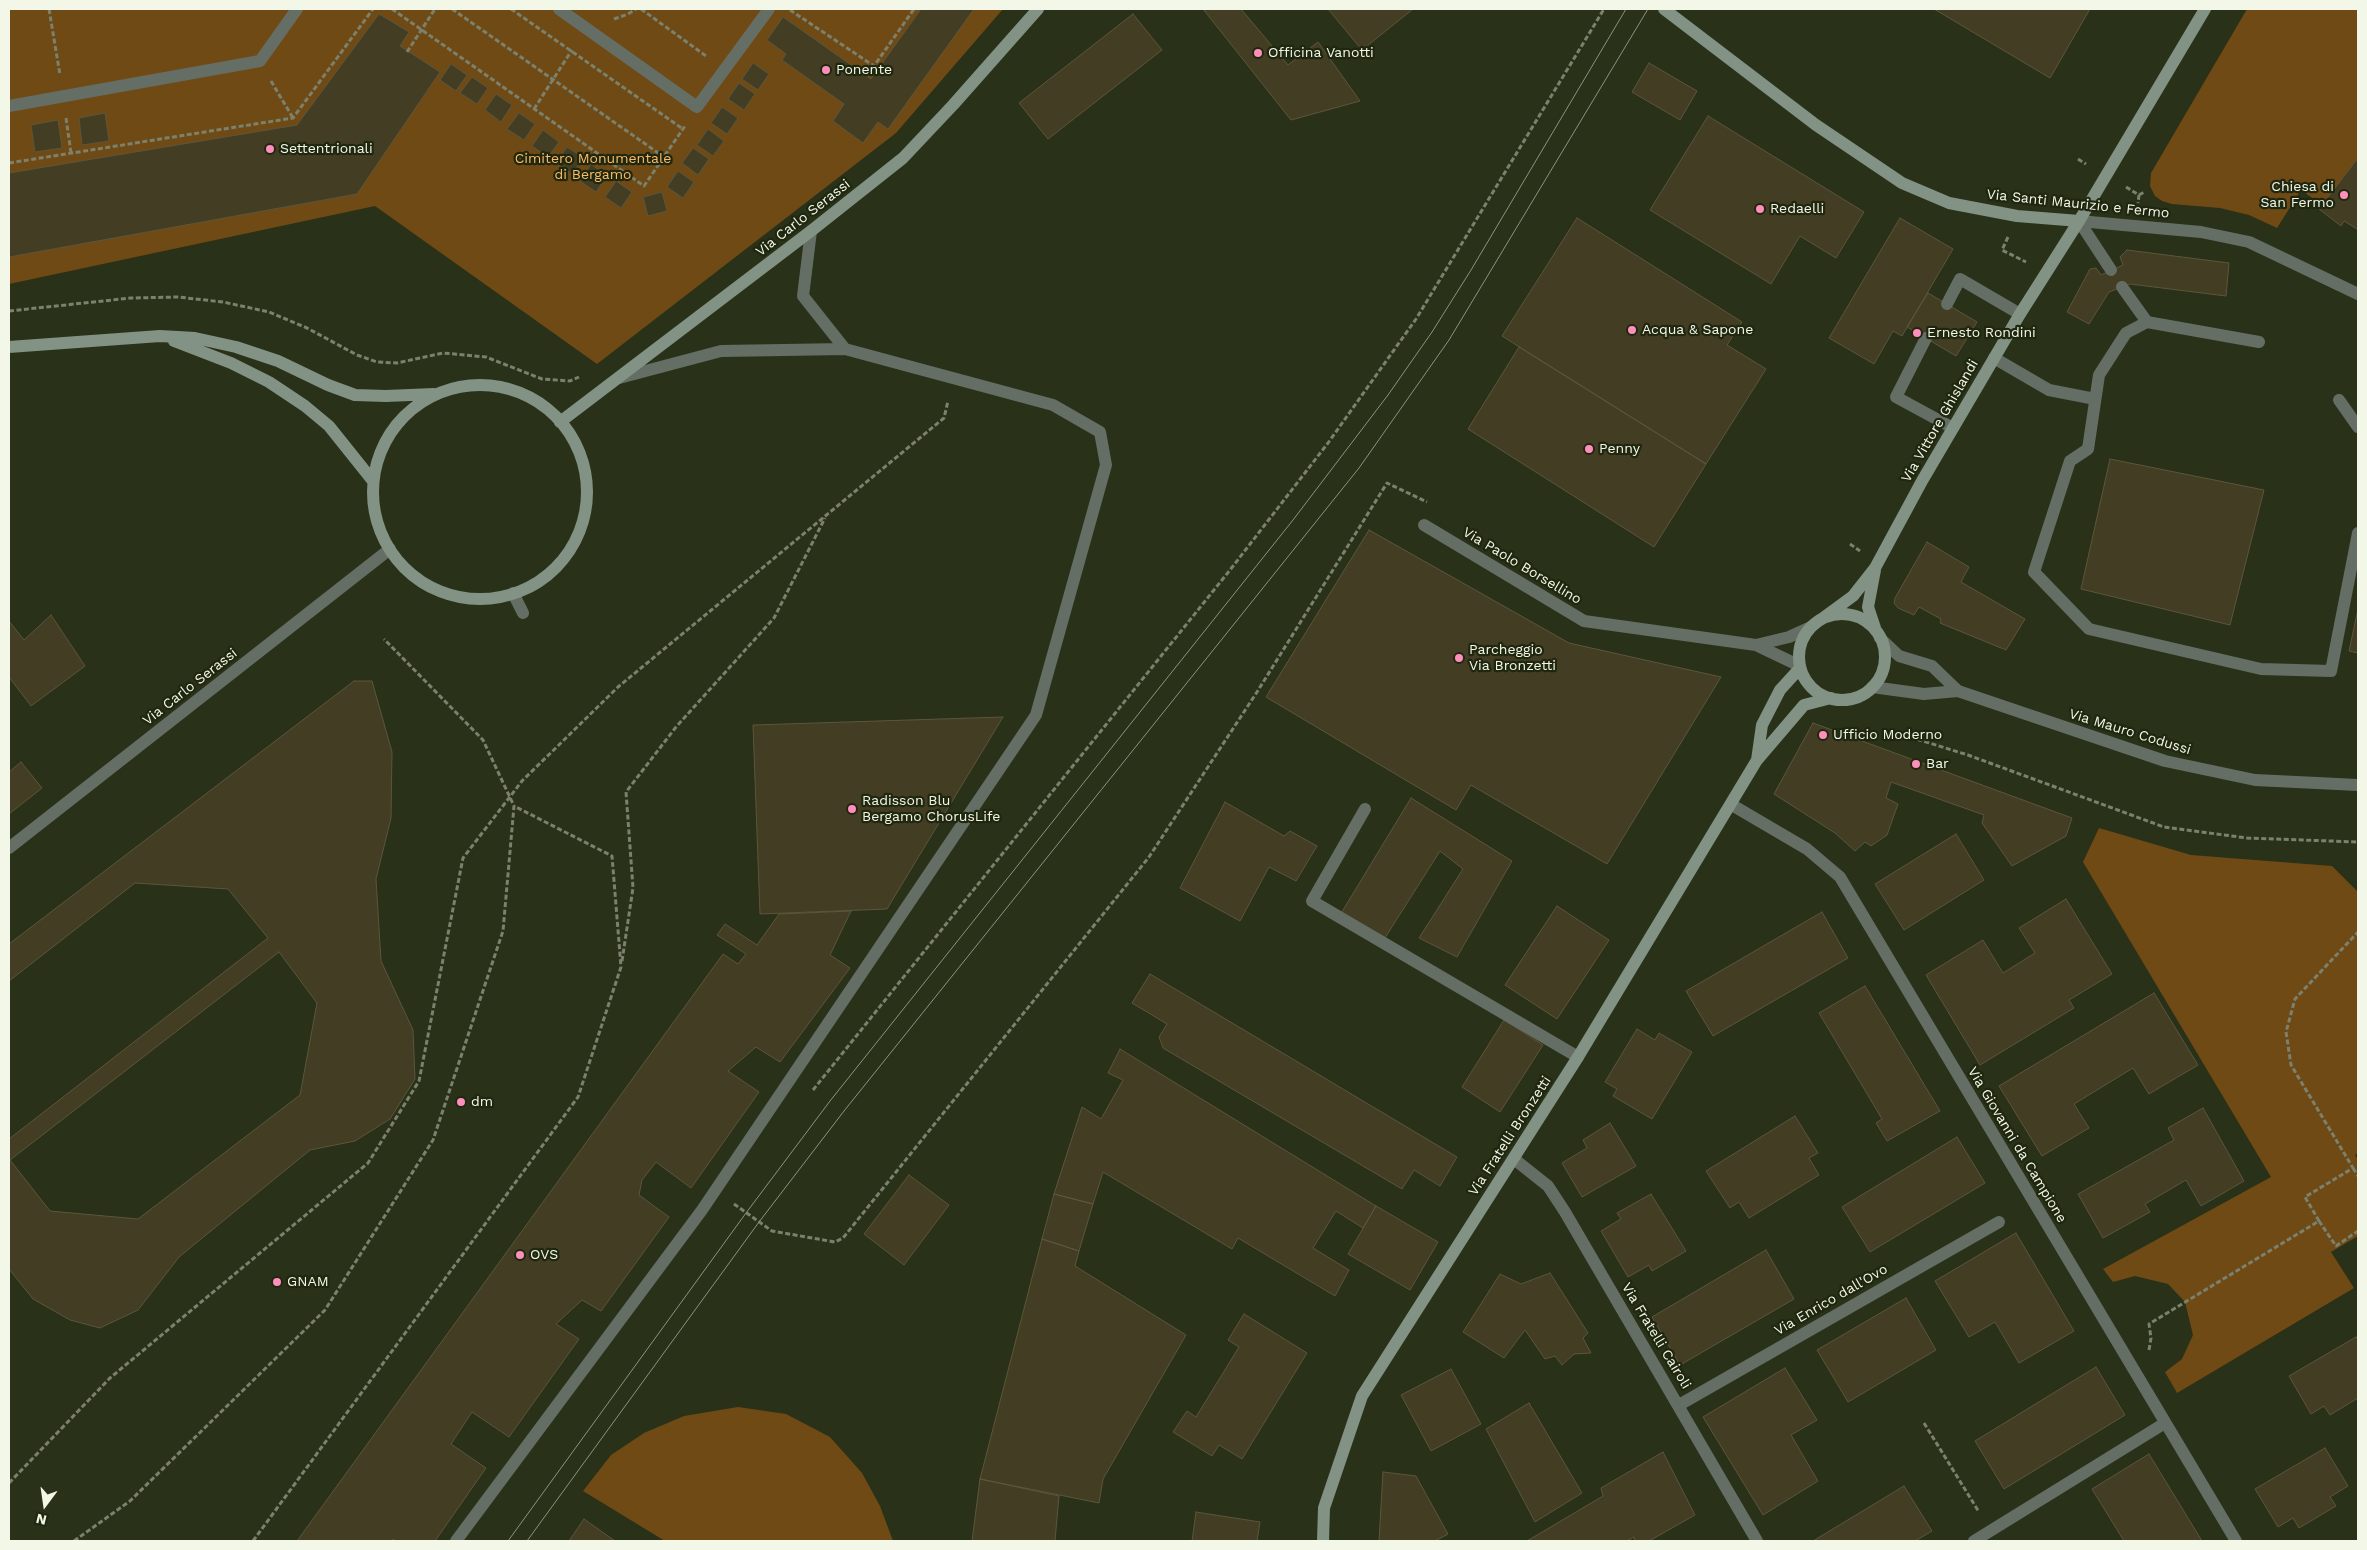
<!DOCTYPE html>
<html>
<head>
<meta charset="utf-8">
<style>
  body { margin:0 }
  #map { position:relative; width:2367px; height:1550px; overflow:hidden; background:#293119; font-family:"Work Sans",sans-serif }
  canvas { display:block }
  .frame { position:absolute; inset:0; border:10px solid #f2f7e8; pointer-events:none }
  .north { position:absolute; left:20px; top:1480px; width:50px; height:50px; -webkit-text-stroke:4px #20270f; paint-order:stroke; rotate:194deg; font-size:14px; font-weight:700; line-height:20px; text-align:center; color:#f2f7e8 }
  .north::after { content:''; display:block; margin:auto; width:18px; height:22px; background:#f2f7e8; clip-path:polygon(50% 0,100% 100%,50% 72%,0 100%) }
</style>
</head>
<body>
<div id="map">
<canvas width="2367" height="1550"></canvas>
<div class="frame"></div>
<div class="north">N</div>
</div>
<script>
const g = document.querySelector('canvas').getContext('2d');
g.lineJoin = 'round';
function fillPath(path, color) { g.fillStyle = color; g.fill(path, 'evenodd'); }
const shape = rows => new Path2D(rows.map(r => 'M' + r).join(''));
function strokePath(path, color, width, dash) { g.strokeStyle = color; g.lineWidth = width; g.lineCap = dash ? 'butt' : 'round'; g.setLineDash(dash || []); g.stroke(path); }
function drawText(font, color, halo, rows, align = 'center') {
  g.font = font + ' "Work Sans",sans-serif'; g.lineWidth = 4.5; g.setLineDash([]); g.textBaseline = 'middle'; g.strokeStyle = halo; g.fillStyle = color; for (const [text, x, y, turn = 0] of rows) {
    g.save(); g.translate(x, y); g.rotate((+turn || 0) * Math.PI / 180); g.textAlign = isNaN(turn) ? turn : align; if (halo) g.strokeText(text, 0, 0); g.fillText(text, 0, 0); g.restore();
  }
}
const green = shape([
  [9,9,1003,9,896,133,597,364,375,206,9,284],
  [2247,9,2358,9,2358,158,2322,205,2301,190,2277,228,2249,215,2220,208,2172,204,2162,201,2155,196,2150,186,2151,173],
  [2099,828,2191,855,2332,866,2358,892,2358,1153,2355,1155,2358,1160,2358,1236,2331,1252,2354,1288,2177,1393,2165,1372,2182,1359,2193,1335,2185,1302,2168,1284,2135,1276,2113,1282,2103,1269,2271,1177,2083,862],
  [738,1407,786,1414,830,1437,862,1473,880,1506,893,1541,665,1541,583,1491,611,1455,644,1433,684,1416]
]);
const building = shape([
  [921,9,974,9,888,129,878,122,863,143,833,121,844,104,782,60,786,54,767,40,783,17,871,79,921,9],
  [1203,9,1241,9,1288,65,1318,42,1360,101,1291,120,1203,9],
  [1328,9,1413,9,1362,50,1328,9],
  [1934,9,2090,9,2050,78,1934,9],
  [379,14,409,32,400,46,440,72,357,194,9,257,9,173,297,125,379,14],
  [1133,14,1162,50,1048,139,1019,103,1133,14],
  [753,63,769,74,758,90,742,79,753,63],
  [1649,63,1697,91,1680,120,1632,92,1649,63],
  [451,64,467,75,456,91,440,80,451,64],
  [472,77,488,88,477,104,460,93,472,77],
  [739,83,755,94,744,110,728,99,739,83],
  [496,94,512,105,501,122,485,110,496,94],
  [722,107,738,118,727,134,711,123,722,107],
  [105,113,109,141,82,145,79,118,105,113],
  [519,113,535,124,524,140,507,129,519,113],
  [1708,116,1864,212,1836,258,1800,236,1771,284,1650,210,1708,116],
  [58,120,62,148,35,152,31,125,58,120],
  [708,129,724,141,713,156,697,145,708,129],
  [543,130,559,142,548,157,532,146,543,130],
  [567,147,584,158,572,174,556,163,567,147],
  [693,148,709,159,698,175,682,163,693,148],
  [2358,158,2358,228,2357,229,2344,221,2341,226,2319,209,2358,158],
  [591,164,607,176,596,192,580,181,591,164],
  [678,171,694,182,683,198,667,187,678,171],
  [616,181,632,192,621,208,605,197,616,181],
  [662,192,667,211,648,216,643,197,662,192],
  [1577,218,1742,322,1727,345,1766,369,1706,464,1502,336,1577,218],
  [1900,218,1953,249,1902,336,1893,331,1874,364,1829,338,1900,218],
  [2127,250,2229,263,2226,296,2130,284,2109,292,2089,324,2067,312,2090,269,2096,268,2101,275,2123,265,2120,257,2127,250],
  [1928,293,1977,322,1956,356,1907,327,1928,293],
  [1519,347,1706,464,1654,547,1468,429,1519,347],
  [2110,459,2264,490,2230,625,2081,589,2110,459],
  [1369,530,1569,643,1721,677,1607,864,1471,785,1456,810,1266,697,1369,530],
  [1927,542,1969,567,1961,582,2025,619,2006,650,1940,623,1941,619,1919,607,1914,615,1898,608,1894,603,1895,598,1927,542],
  [2358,609,2358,653,2349,651,2358,609],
  [51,615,85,666,31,706,9,677,9,621,24,640,51,615],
  [354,681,372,681,392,752,391,818,376,879,381,961,413,1030,415,1079,390,1119,355,1141,310,1150,179,1257,138,1310,100,1328,70,1320,33,1299,9,1269,9,944,354,681],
  [1003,717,887,909,760,914,753,725,1003,717],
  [1813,723,2072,818,2066,836,2012,866,1982,823,1984,815,1891,782,1886,798,1898,804,1887,835,1871,846,1865,842,1855,851,1835,833,1774,794,1813,723],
  [21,762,42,788,9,814,9,772,21,762],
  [1411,798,1512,861,1457,957,1419,938,1463,869,1440,851,1383,941,1340,915,1411,798],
  [1225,802,1284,836,1290,831,1317,846,1296,881,1269,867,1240,921,1180,888,1225,802],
  [1956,834,1984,880,1904,930,1875,884,1956,834],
  [135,883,228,889,268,938,9,1139,9,981,135,883],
  [2066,899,2112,974,2069,1000,2074,1008,1980,1065,1926,975,1983,940,2003,973,2035,953,2019,928,2066,899],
  [1557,906,1609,940,1557,1019,1505,985,1557,906],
  [851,911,830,955,850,968,780,1062,756,1047,728,1071,759,1092,691,1188,656,1162,642,1180,639,1195,669,1217,601,1311,582,1300,556,1324,579,1339,509,1437,472,1412,451,1444,486,1468,435,1541,395,1541,393,1539,392,1541,297,1541,723,954,738,964,746,954,717,935,725,924,757,945,779,914,851,911],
  [1822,912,1848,958,1713,1036,1686,991,1822,912],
  [279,952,317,1003,300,1095,138,1219,50,1211,10,1160,279,952],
  [1150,974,1457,1157,1440,1186,1414,1170,1402,1189,1163,1048,1159,1037,1167,1024,1132,1003,1150,974],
  [1865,986,1940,1111,1887,1141,1876,1123,1882,1119,1819,1013,1865,986],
  [2154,993,2198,1065,2149,1094,2133,1068,2074,1104,2089,1128,2042,1156,1999,1086,2154,993],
  [1504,1020,1543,1045,1500,1112,1462,1087,1504,1020],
  [1637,1029,1655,1040,1659,1033,1692,1052,1652,1119,1613,1096,1617,1089,1605,1082,1637,1029],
  [1120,1049,1376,1206,1363,1228,1336,1211,1313,1248,1349,1270,1335,1296,1238,1238,1232,1249,1103,1172,1093,1204,1054,1194,1082,1107,1101,1119,1123,1080,1108,1073,1120,1049],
  [2203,1108,2244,1181,2201,1206,2186,1180,2145,1204,2150,1212,2103,1238,2078,1194,2174,1140,2168,1128,2203,1108],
  [1795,1116,1818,1153,1809,1158,1819,1175,1749,1218,1739,1202,1730,1208,1706,1171,1795,1116],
  [1610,1123,1636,1166,1582,1197,1562,1163,1587,1148,1583,1140,1610,1123],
  [1957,1137,1985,1183,1870,1252,1842,1207,1957,1137],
  [909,1175,949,1205,904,1265,864,1234,909,1175],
  [1054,1194,1093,1204,1079,1251,1042,1239,1054,1194],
  [1651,1194,1686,1251,1652,1271,1649,1265,1628,1277,1601,1231,1621,1219,1617,1213,1651,1194],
  [1376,1206,1438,1242,1410,1290,1348,1254,1376,1206],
  [2016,1233,2074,1331,2019,1363,1995,1322,1969,1337,1935,1281,2016,1233],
  [1042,1239,1079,1251,1075,1266,1186,1335,1103,1479,1099,1503,980,1479,1042,1239],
  [1766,1250,1794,1299,1680,1365,1652,1317,1766,1250],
  [1550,1273,1588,1333,1583,1338,1591,1353,1574,1354,1562,1365,1555,1356,1545,1359,1525,1330,1504,1358,1463,1332,1500,1274,1521,1284,1550,1273],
  [1906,1298,1936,1350,1848,1402,1817,1350,1906,1298],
  [1244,1314,1307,1353,1242,1459,1219,1445,1212,1456,1173,1432,1187,1411,1196,1417,1239,1347,1228,1340,1244,1314],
  [2356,1337,2358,1340,2358,1398,2330,1415,2324,1406,2311,1414,2289,1376,2356,1337],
  [2096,1367,2125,1415,2004,1489,1975,1441,2096,1367],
  [1785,1368,1817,1420,1791,1435,1818,1481,1763,1515,1703,1417,1785,1368],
  [1451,1369,1481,1424,1431,1451,1401,1395,1451,1369],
  [1529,1403,1582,1493,1535,1522,1486,1429,1529,1403],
  [2325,1448,2348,1486,2330,1497,2336,1506,2299,1528,2293,1518,2278,1527,2255,1489,2325,1448],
  [1663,1452,1695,1515,1649,1541,1635,1541,1634,1537,1627,1541,1527,1541,1603,1496,1601,1488,1663,1452],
  [2149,1454,2202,1541,2124,1541,2092,1489,2149,1454],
  [1383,1472,1416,1476,1448,1534,1435,1541,1379,1541,1383,1472],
  [980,1479,1059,1496,1055,1541,972,1541,980,1479],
  [1904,1486,1932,1531,1915,1541,1813,1541,1904,1486],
  [1196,1512,1260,1522,1257,1541,1192,1541,1196,1512],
  [584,1519,615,1541,569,1541,584,1519]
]);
const path = shape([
  [49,9,60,75],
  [392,9,644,186,685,126],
  [452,9,664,157],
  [511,9,683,129],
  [641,9,706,56],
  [790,10,874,66,914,9],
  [614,19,628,14,636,9],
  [407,52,435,9],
  [271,81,293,118],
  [534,109,572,50],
  [66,118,71,153],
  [2078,159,2086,164],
  [9,163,293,118,373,9],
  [2126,187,2139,195,2138,203],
  [2139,195,2144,192],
  [2008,237,2002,250,2026,262],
  [9,311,131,298,178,297,223,302,269,312,307,328,357,355,377,362,397,363,443,353,486,357,542,379,570,381,579,377],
  [1850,544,1860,551],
  [1910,737,1968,755,2164,827,2247,838,2358,842],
  [622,961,633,888,626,792,676,727,774,618,825,518],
  [813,1090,1230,570,1328,443,1416,319,1604,9],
  [2353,1168,2358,1176],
  [734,1204,772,1231,835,1242,843,1238,1149,857,1257,692,1387,483,1427,502],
  [2319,1221,2336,1246,2358,1231],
  [2149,1350,2151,1338,2149,1324,2319,1221,2305,1197,2353,1168,2291,1065,2286,1032,2295,999,2358,932],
  [1924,1423,1979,1512],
  [9,1483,110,1378,368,1163,419,1081,463,858,522,781,618,687,944,418,948,401],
  [74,1541,130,1501,325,1310,433,1140,503,931,514,806,483,740,384,639],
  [253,1541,578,1097,621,967,612,856,514,806]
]);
const lane = shape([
  [2079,221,2111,270],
  [2122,287,2147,322],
  [1947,304,1960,279,2020,314],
  [1926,338,1896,397,1953,428],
  [2259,342,2147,322,2126,333,2099,375,2088,449,2070,461,2034,572,2089,629,2261,669,2331,671,2358,533],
  [1994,358,2049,390,2095,399],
  [2339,400,2358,427],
  [513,593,523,613],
  [1365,809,1312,901,1578,1057]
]);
const street = shape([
  [559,9,697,107,769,9],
  [9,106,260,61,297,9],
  [2079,221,2201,232,2249,242,2358,294],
  [811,231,803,296,845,349],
  [1424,525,1584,621,1756,645,1800,666],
  [1880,638,1899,656,1932,666,1958,691,2165,761,2255,780,2358,785],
  [1756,645,1789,637,1811,627],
  [1872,687,1924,694,1958,691],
  [1732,805,1807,849,1840,877,2236,1541],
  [9,848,390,549],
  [1514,1159,1548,1186,1565,1212,1757,1541],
  [1679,1405,1999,1222],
  [456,1541,702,1210,1036,715,1106,465,1100,432,1053,405,845,349,721,351,619,378],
  [1974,1541,2165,1423]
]);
const secondary = shape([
  [1664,9,1816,125,1902,183,1949,203,2017,216,2079,221],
  [174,341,231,363,269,382,305,406,329,426,373,481],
  [9,347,160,336,195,338,236,347,278,361,328,385,355,395,386,396,434,394],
  '373 492a107 107 0 1 1 214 0a107 107 0 1 1-214 0Z',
  [560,422,811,231,903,158,953,105,1038,9],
  '1799 657a43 43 0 1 1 86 0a43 43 0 1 1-86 0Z',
  [1823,618,1853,596,1875,568,1922,481,2020,314,2079,221,2205,9],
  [1875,628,1868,607,1875,570],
  [1757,760,1762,725,1780,690,1800,668],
  [1323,1541,1324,1508,1362,1396,1578,1057,1757,760,1804,705,1831,698]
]);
const tram = shape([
  [508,1541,746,1213,830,1101,1293,520,1388,395,1432,332,1471,270,1626,9],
  [527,1541,759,1222,844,1111,1359,468,1449,340,1648,9]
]);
const markers = [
  [1258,53,5,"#fe8ebc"],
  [826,70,5,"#fe8ebc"],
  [270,149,5,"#fe8ebc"],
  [2344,195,5,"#fe8ebc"],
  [1760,209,5,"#fe8ebc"],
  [1632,330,5,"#fe8ebc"],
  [1917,333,5,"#fe8ebc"],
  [1589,449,5,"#fe8ebc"],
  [1459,658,5,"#fe8ebc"],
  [1823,735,5,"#fe8ebc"],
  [1916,764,5,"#fe8ebc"],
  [852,809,5,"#fe8ebc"],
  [461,1102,5,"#fe8ebc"],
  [520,1255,5,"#fe8ebc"],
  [277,1282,5,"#fe8ebc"]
];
const poiNames = [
  ["Officina Vanotti",1268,53],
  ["Ponente",836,70],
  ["Settentrionali",280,149],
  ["Chiesa di",2334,187,"right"],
  ["San Fermo",2334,203,"right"],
  ["Redaelli",1770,209],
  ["Acqua & Sapone",1642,330],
  ["Ernesto Rondini",1927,333],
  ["Penny",1599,449],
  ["Parcheggio",1469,650],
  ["Via Bronzetti",1469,666],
  ["Ufficio Moderno",1833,735],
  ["Bar",1926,764],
  ["Radisson Blu",862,801],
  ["Bergamo ChorusLife",862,817],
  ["dm",471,1102],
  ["OVS",530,1255],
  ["GNAM",287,1282]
];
const parkNames = [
  ["Cimitero Monumentale",593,159],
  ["di Bergamo",593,175]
];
const streetNames = [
  ["Via Santi Maurizio e Fermo",2078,204,6],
  ["Via Carlo Serassi",803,218,-38],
  ["Via Vittore Ghislandi",1940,421,-60],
  ["Via Paolo Borsellino",1522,566,31],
  ["Via Carlo Serassi",190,687,-38],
  ["Via Mauro Codussi",2130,732,17],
  ["Via Fratelli Bronzetti",1510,1136,-57],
  ["Via Giovanni da Campione",2017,1145,59],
  ["Via Enrico dall'Ovo",1831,1300,-30],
  ["Via Fratelli Cairoli",1656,1336,59]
];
fillPath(green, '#6f4a15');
fillPath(building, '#433d23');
strokePath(building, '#5c563b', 1);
strokePath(path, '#7b816d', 3, [5, 2.5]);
strokePath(lane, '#646e65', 12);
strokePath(street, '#646e65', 12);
strokePath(secondary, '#829284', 12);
strokePath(tram, '#8d9380', 1);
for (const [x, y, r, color] of markers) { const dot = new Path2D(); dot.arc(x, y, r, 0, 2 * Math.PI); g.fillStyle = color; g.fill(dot); strokePath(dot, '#20270f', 2); }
drawText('14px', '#f2f7e8', '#20270f', poiNames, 'left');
drawText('14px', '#fcbb66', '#20270f', parkNames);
drawText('14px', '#f2f7e8', '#20270f', streetNames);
</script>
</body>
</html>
